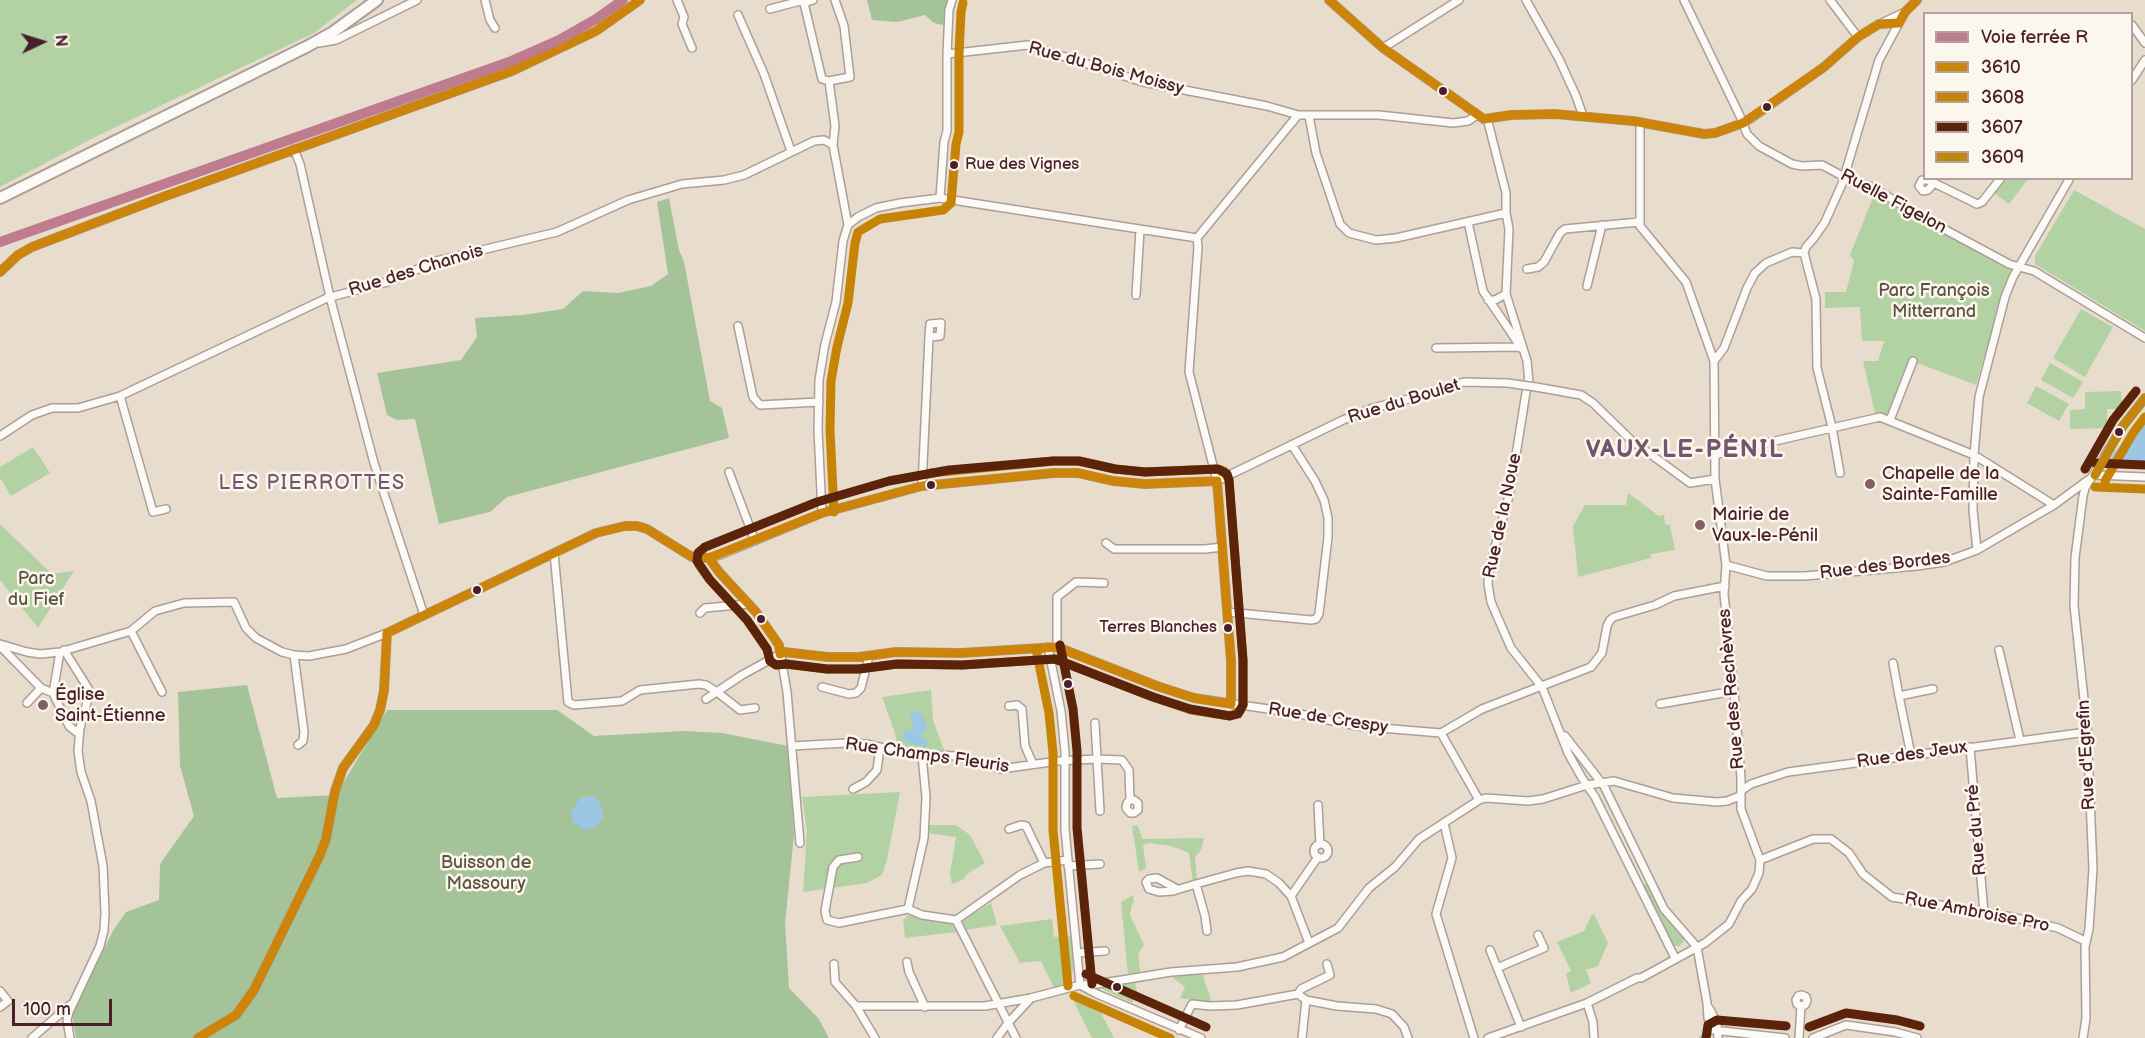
<!DOCTYPE html>
<html>
<head>
<meta charset="utf-8">
<style>
  body { margin:0 }
  #map { position:relative; width:2145px; height:1038px; overflow:hidden; background:#e8dccc; font-family:"Balsamiq Sans",sans-serif }
  canvas { display:block }
  .legend { position:absolute; left:1923px; top:12px; width:210px; height:168px; box-sizing:border-box; background:#fbf7ec; border:2px solid #b4a19f; margin:0; padding:8px 10px; list-style:none; font-size:18px; color:#4a1f2b }
  .legend li { display:flex; align-items:center; gap:12px; height:30px }
  .legend b { width:30px; border:2px solid #b4a19f }
  .north { position:absolute; left:12px; top:12px; width:60px; height:60px; -webkit-text-stroke:4px #fbf7ec; paint-order:stroke; rotate:86deg; font-size:16px; font-weight:700; line-height:24px; text-align:center; color:#4a1f2b }
  .north::after { content:''; display:block; margin:auto; width:21px; height:27px; background:#4a1f2b; clip-path:polygon(50% 0,100% 100%,50% 72%,0 100%) }
  .scale { position:absolute; left:12px; top:999px; width:100px; height:27px; box-sizing:border-box; border:3px solid #4a1f2b; border-top:0; padding-left:8px; font-size:18px; line-height:21px; white-space:nowrap; color:#4a1f2b; -webkit-text-stroke:4px #fbf7ec; paint-order:stroke }
</style>
</head>
<body>
<div id="map">
<canvas width="2145" height="1038"></canvas>
<ul class="legend">
<li><b style="height:8px;background:#c07c8f"></b>Voie ferrée R</li>
<li><b style="height:8px;background:#cc840b"></b>3610</li>
<li><b style="height:8px;background:#c68406"></b>3608</li>
<li><b style="height:8px;background:#5a230a"></b>3607</li>
<li><b style="height:8px;background:#c0860f"></b>3609</li>
</ul>
<div class="north">N</div>
<div class="scale">100 m</div>
</div>
<script>
const g = document.querySelector('canvas').getContext('2d');
g.lineJoin = 'round';
function fillPath(path, color) { g.fillStyle = color; g.fill(path, 'evenodd'); }
const shape = rows => new Path2D(rows.map(r => 'M' + r).join(''));
function strokePath(path, color, width, dash) { g.strokeStyle = color; g.lineWidth = width; g.lineCap = dash ? 'butt' : 'round'; g.setLineDash(dash || []); g.stroke(path); }
function drawText(font, color, halo, rows, align = 'center') {
  g.font = font + ' "Balsamiq Sans",sans-serif'; g.lineWidth = 5; g.setLineDash([]); g.textBaseline = 'middle'; g.strokeStyle = halo; g.fillStyle = color; for (const [text, x, y, turn = 0] of rows) {
    g.save(); g.translate(x, y); g.rotate((+turn || 0) * Math.PI / 180); g.textAlign = isNaN(turn) ? turn : align; if (halo) g.strokeText(text, 0, 0); g.fillText(text, 0, 0); g.restore();
  }
}
const green = shape([
  [0,0,357,0,314,33,97,136,0,187],
  [2005,179,2028,179,2009,204,1994,193],
  [2074,190,2145,229,2145,331,2035,264,2035,256],
  [1874,195,2011,270,1976,385,1909,360,1889,415,1875,413,1863,361,1878,361,1884,341,1862,341,1860,307,1825,308,1825,292,1846,292,1854,261,1850,255],
  [2081,309,2113,327,2085,377,2053,358],
  [2050,363,2083,382,2073,398,2041,380],
  [2036,386,2069,404,2059,421,2027,403],
  [2121,391,2122,409,2107,409,2107,428,2070,429,2070,410,2085,409,2085,392],
  [33,447,50,473,11,496,0,478,0,467],
  [1628,493,1659,516,1664,515,1665,524,1670,525,1675,550,1651,554,1651,558,1578,577,1573,526,1585,505,1626,505],
  [0,524,52,574,74,571,38,628,0,580],
  [931,690,933,720,944,750,917,751,898,748,895,733,882,697],
  [900,792,887,860,882,875,867,883,803,892,807,831,802,797],
  [929,825,956,825,970,835,985,863,967,874,964,879,952,884,950,874,956,837,927,833],
  [1138,825,1142,839,1204,838,1201,850,1195,857,1197,881,1193,883,1189,853,1171,846,1149,843,1143,845,1146,868,1139,872,1132,826],
  [1643,884,1649,884,1665,916,1682,932,1684,941,1680,946,1675,946,1670,943],
  [1133,895,1134,902,1132,904,1130,915,1144,945,1138,954,1140,972,1128,974,1121,902],
  [991,903,997,925,965,930,963,920],
  [1594,914,1608,943,1598,966,1586,970,1591,983,1571,993,1566,974,1571,971,1557,942,1584,931,1591,916],
  [907,915,915,916,915,918,950,922,957,932,905,938,903,919,906,918],
  [1052,919,1054,937,1071,936,1073,969,1071,977,1064,984,1054,988,1041,961,1020,963,1000,926],
  [1202,973,1212,1003,1180,998,1185,987,1172,977],
  [1135,981,1137,992,1132,1003,1102,989,1103,987],
  [1074,996,1100,1002,1099,1009,1114,1038,1092,1038,1075,1004]
]);
const forest = shape([
  [867,0,948,0,943,25,934,23,925,15,898,22,872,20],
  [669,198,679,250,684,262,710,401,722,408,729,438,507,497,490,512,439,524,415,419,397,420,387,415,377,373,461,360,477,337,475,318,523,315,563,309,583,291,618,293,651,286,668,274,657,202],
  [247,685,277,798,336,795,387,710,557,710,594,736,684,731,722,733,788,746,794,835,785,923,789,988,819,1019,829,1038,76,1038,72,1014,113,931,126,912,159,900,160,864,194,816,180,766,178,692]
]);
const water = shape([
  [2145,413,2145,466,2116,465,2110,458],
  [918,711,923,716,927,730,919,736,929,742,926,747,910,743,901,738,902,733,914,730,910,714],
  [593,796,600,803,604,817,595,827,585,830,573,822,571,812,580,798]
]);
const stream = shape([
  [1700,1038,1707,1032]
]);
const minor = shape([
  [485,0,490,20,495,28],
  [677,0,684,17,682,24,692,48],
  [813,0,804,3,822,79,829,81],
  [1329,0,1383,48,1488,122,1506,193,1506,213,1509,229,1506,294,1527,361,1529,382],
  [1526,0,1559,59,1576,96,1583,116],
  [1684,0,1740,116,1747,134,1759,146,1792,164,1802,166,1822,165,1850,180,1872,187,1918,215,2009,264,2034,271,2145,338],
  [1830,0,1858,37],
  [770,9,800,1,804,3],
  [738,15,764,74,791,151],
  [1882,23,1905,12],
  [2132,25,2145,43],
  [319,43,336,40,417,0],
  [1383,48,1459,0],
  [947,54,1028,45,1143,82,1267,106,1298,115],
  [2132,80,2145,60],
  [1309,116,1316,153,1340,224,1349,233,1376,240,1396,238,1506,213],
  [1484,119,1511,115,1555,114,1633,121,1704,134,1715,133,1743,123,1753,117,1824,67,1858,37,1879,24,1899,23,1905,12,1917,0],
  [833,145,835,126,829,81,850,77,844,26,835,0],
  [294,149,300,164,330,297,374,463,424,615],
  [1934,183,1928,190,1923,191,1919,186,1922,180,1928,180,1977,204,1982,202,2001,178],
  [940,198,1197,238],
  [1468,222,1483,291,1522,349],
  [1197,238,1198,247,1189,372,1217,481,1231,661,1231,704],
  [1197,238,1298,115,1379,115,1453,123,1468,121,1477,115],
  [1804,253,1806,247,1814,238,1825,222,1842,184,1879,60,1899,23],
  [1804,253,1816,299,1817,368,1832,427,1840,473],
  [1527,269,1538,267,1544,262,1560,233,1565,229,1639,222],
  [0,272,18,255,32,247,163,197,512,71,596,31,640,0],
  [1587,286,1602,225],
  [1136,295,1140,230],
  [1488,300,1495,300,1506,294],
  [738,326,753,397,760,405,819,402],
  [1436,348,1519,347],
  [1714,361,1724,348,1747,288,1755,273,1766,263,1792,252,1804,253],
  [1528,380,1510,492,1489,569,1488,584,1491,602,1511,648,1542,687,1568,753,1582,778,1595,797,1675,958],
  [1536,387,1581,395,1593,403,1631,440,1690,483,1715,479],
  [120,396,153,512,166,509],
  [1890,420,1913,361],
  [0,436,32,415,52,408,78,408,120,396,327,298,391,281,436,261,557,232,628,200,682,184,724,180,744,175,814,141,824,140,833,145,848,225],
  [1714,455,1880,417,1974,455,2054,505],
  [729,472,755,541],
  [2095,475,2145,477],
  [922,486,929,337,930,324,941,323,940,336,929,337],
  [822,513,818,430,819,380,825,344,836,302,843,241,848,225,858,217,876,208,900,203,940,198,944,142,947,131,947,54,949,10,952,0],
  [1106,543,1114,549,1205,549,1222,547],
  [1977,550,1973,510,1974,455,1979,397,2005,297,2013,277,2070,178],
  [554,553,568,702,574,705,622,701,640,690,699,684,706,685,717,692,740,710,755,708],
  [709,558,719,572,756,612,779,645,787,692,800,843],
  [1726,565,1767,576,1805,576,1917,566,1944,562,1977,550,2054,505,2088,480],
  [1227,612,1311,620,1316,619,1319,614,1328,537,1328,518,1324,500,1315,481,1292,445],
  [700,613,705,608,749,604],
  [131,631,162,692],
  [0,644,27,652,40,654,60,652,131,631,155,611,184,603,234,602,246,628,256,638,282,652,294,655,309,656,346,649,387,633,596,533,625,526,637,526,647,529,692,557,709,558,720,555,822,513,922,486,1054,473,1078,473,1113,481,1145,484,1217,481,1343,420,1373,408,1421,396,1464,382,1507,383],
  [0,646,41,688,53,693,69,726,79,734],
  [1048,647,1061,711,1065,752,1065,829,1080,985],
  [1057,647,1057,597,1076,582,1104,583],
  [64,650,88,688,89,695,80,728,78,751,81,772,91,801,103,866,105,913,104,930,100,946,69,1012,67,1020,70,1038],
  [1999,650,2020,740],
  [294,655,304,732,303,741,298,745],
  [1893,663,1899,696],
  [822,687,849,694,856,693,861,688,869,656],
  [53,693,60,652],
  [706,699,742,675,784,652,828,657,859,657,896,652,961,653,1057,647,1157,686,1194,698,1295,713,1357,726,1441,733,1482,709,1591,667,1602,653,1607,626,1610,620,1614,617,1655,605,1674,596,1725,586],
  [27,703,41,688],
  [1660,704,1734,691],
  [1009,706,1017,705,1022,709,1025,746,1033,764],
  [1095,723,1100,811],
  [1441,733,1479,800],
  [1565,736,1604,786,1664,909,1697,947,1707,1003,1708,1018,1713,1030,1785,1038],
  [792,746,846,743,866,744,910,754,958,756,1001,769,1058,761,1097,759,1122,760,1129,770,1130,800,1127,803,1126,808,1130,813,1134,813,1138,810,1138,803,1134,800,1130,800],
  [1970,747,1984,913],
  [1911,755,1899,696,1933,689],
  [853,789,866,782,877,770,880,747],
  [1741,791,1751,784,1788,772,2087,732],
  [1318,805,1320,844],
  [1444,823,1452,858,1436,914,1474,1038],
  [1009,829,1021,825,1026,826,1044,863],
  '1314 851a7 7 0 1 1 14 0a7 7 0 1 1-14 0Z',
  [858,857,839,860,833,867,825,911,827,920,839,923,908,909,922,915,956,920,1020,875,1044,863,1068,860],
  [1760,860,1813,839,1831,839,1849,853,1863,874,1892,897,2012,917,2058,928,2085,941],
  [1068,866,1100,864],
  [1196,884,1205,916,1207,931],
  [1177,889,1157,878,1149,879,1146,882,1149,889,1159,892,1173,891,1196,884,1236,873,1248,871,1266,874,1279,883,1291,896,1309,943],
  [1291,896,1318,857],
  [908,909,924,838,926,797,922,756],
  [956,920,1016,1038],
  [1490,950,1521,1027],
  [1077,953,1105,951],
  [907,962,909,972,925,1007],
  [834,964,835,982,856,1006,875,1038],
  [1497,968,1544,948,1538,935],
  [1082,986,1097,994,1201,1038],
  [0,991,8,1001,0,1007],
  [1298,994,1301,989,1330,975,1327,964],
  [1587,1003,1593,1022,1594,1038],
  [856,1006,985,1006,1031,998,1080,985,1097,984,1171,972,1237,967,1283,957,1338,928,1369,888,1395,867,1419,839,1479,800,1486,798,1528,801,1543,799,1587,785,1614,781,1673,798,1717,802,1727,801,1740,796],
  [1709,1008,1717,1023,1718,1038],
  [1179,1030,1192,1004,1210,1006,1237,1005,1298,994,1306,1000,1337,1006,1376,1009,1392,1014,1404,1027,1408,1038],
  [32,1038,70,1005],
  [198,1038,236,1015,254,990,320,855,326,839,335,791,343,768,374,725,380,710,384,691,387,633],
  [997,1038,1008,1023,1031,998],
  [1302,1038,1306,1000],
  [1488,1038,1587,1003,1637,978,1641,978,1705,943,1729,924,1741,901,1752,889,1759,873,1760,860,1741,809,1741,778,1734,691,1724,594,1726,565,1715,479,1714,361,1686,282,1640,226,1640,122],
  [1799,1038,1801,1006,1797,1004,1796,1000,1798,996,1802,995,1806,997,1807,1001,1805,1005,1801,1006],
  [1813,1038,1846,1025,1895,1032,1917,1038],
  [2083,1038,2086,1018,2085,947,2089,929,2093,869,2087,727,2074,606,2075,558,2083,496,2085,488,2123,426,2145,398]
]);
const secondary = shape([
  [0,198,308,46,333,32,377,0]
]);
const minorBridge = shape([
  [1507,383,1536,387]
]);
const bus1 = shape([
  [1329,0,1383,48,1484,119,1511,115,1555,114,1633,121,1704,134,1715,133,1743,123,1824,67,1858,37,1879,24,1899,23,1905,12,1917,0],
  [0,272,18,255,32,247,163,197,512,71,596,31,640,0],
  [1054,473,1078,473,1113,481,1145,484,1217,481,1231,661,1231,704,1194,698,1157,686,1057,647,961,653,896,652,859,657,828,657,784,652,780,654,779,645,756,612,719,572,709,558,822,513,922,486,1054,473],
  [387,633,596,533,625,526,637,526,647,529,692,557,709,558],
  [198,1038,236,1015,254,990,320,855,326,839,335,791,343,768,374,725,380,710,384,691,387,633]
]);
const bus2 = shape([
  [2105,481,2133,433,2145,417],
  [2095,487,2145,489],
  [834,512,830,430,831,381,837,347,848,303,855,243,858,232,880,219,943,210,951,203,956,144,959,132,959,54,961,12,963,3],
  [699,565,710,580,747,620,767,649,770,661,776,665,786,664,827,669,859,669,897,664,962,665,1055,659,1153,697,1191,710,1230,716,1240,711,1243,705,1243,660,1229,480,1224,471,1217,469,1145,472,1115,469,1079,461,1054,461,931,473],
  [1036,649,1049,713,1053,753,1053,830,1068,986],
  [1074,996,1170,1038]
]);
const bus3 = shape([
  [1053,461,1079,461,1115,469,1145,472,1218,469,1227,474,1229,480,1243,660,1243,705,1238,714,1230,716,1190,709,1153,697,1055,659,962,665,897,664,859,669,827,669,786,664,776,665,770,661,767,649,747,620,710,580,697,561,698,553,705,547,817,502,889,481,949,470,1053,461],
  [2095,463,2145,465],
  [2085,469,2113,420,2136,391],
  [1060,645,1073,709,1077,751,1077,828,1092,984],
  [1086,974,1206,1027],
  [1809,1027,1846,1013,1897,1020,1920,1026],
  [1706,1038,1708,1025,1717,1020,1786,1026]
]);
const bus4 = shape([
  [2095,475,2123,426,2145,398]
]);
const rail1 = shape([
  [0,242,509,62,559,40,596,19,623,0]
]);
const markers = [
  [1443,91,5,"#4a1f2b"],
  [1767,107,5,"#4a1f2b"],
  [954,165,5,"#4a1f2b"],
  [2119,432,5,"#4a1f2b"],
  [1870,484,6,"#816163"],
  [931,485,5,"#4a1f2b"],
  [1700,525,6,"#816163"],
  [477,590,5,"#4a1f2b"],
  [761,619,5,"#4a1f2b"],
  [1228,628,5,"#4a1f2b"],
  [1068,684,5,"#4a1f2b"],
  [43,705,6,"#816163"],
  [1117,987,5,"#4a1f2b"]
];
const busNames = [
  ["Rue des Vignes",965,165],
  ["Terres Blanches",1217,628,"right"]
];
const streetNames = [
  ["Rue du Bois Moissy",1106,69,15],
  ["Ruelle Figelon",1893,202,28],
  ["Rue des Chanois",416,271,-17],
  ["Rue du Boulet",1404,402,-17],
  ["Rue de la Noue",1503,516,-78],
  ["Rue des Bordes",1885,566,-7],
  ["Rue des Rechèvres",1732,689,-95],
  ["Rue de Crespy",1328,719,9],
  ["Rue des Jeux",1912,755,-8],
  ["Rue d'Egrefin",2087,755,-93],
  ["Rue Champs Fleuris",927,756,8],
  ["Rue du Pré",1977,830,-95],
  ["Rue Ambroise Pro",1977,913,11]
];
const parkNames = [
  ["Parc François",1934,291],
  ["Mitterrand",1934,312],
  ["Parc",36,579],
  ["du Fief",36,600],
  ["Buisson de",486,863],
  ["Massoury",486,884]
];
const poiNames = [
  ["Chapelle de la",1882,474],
  ["Sainte-Famille",1882,495],
  ["Mairie de",1712,515],
  ["Vaux-le-Pénil",1712,536],
  ["Église",55,695],
  ["Saint-Étienne",55,716]
];
const neighbourhoodNames = [
  ["LES PIERROTTES",312,484]
];
const districtNames = [
  ["VAUX-LE-PÉNIL",1685,451]
];
fillPath(green, '#b3d2a3');
fillPath(forest, '#a5c399');
fillPath(water, '#9bc7e5');
strokePath(stream, '#9bc7e5', 2);
strokePath(minor, '#ab9f97', 10);
strokePath(secondary, '#ab9f97', 14);
strokePath(minor, '#fcfaf7', 7);
strokePath(secondary, '#fcfaf7', 10);
strokePath(minorBridge, '#ab9f97', 10, []);
strokePath(minorBridge, '#fcfaf7', 7);
strokePath(bus1, '#cc840b', 9);
strokePath(bus2, '#c68406', 9);
strokePath(bus3, '#5a230a', 9);
strokePath(bus4, '#c0860f', 9);
strokePath(rail1, '#c07c8f', 10);
for (const [x, y, r, color] of markers) { const dot = new Path2D(); dot.arc(x, y, r, 0, 2 * Math.PI); g.fillStyle = color; g.fill(dot); strokePath(dot, '#fbf7ec', 2); }
drawText('16px', '#4a1f2b', '#fbf7ec', busNames, 'left');
drawText('18px', '#4a1f2b', '#fbf7ec', streetNames);
drawText('18px', '#5d5245', '#fbf7ec', parkNames);
drawText('18px', '#4a1f2b', '#fbf7ec', poiNames, 'left');
g.letterSpacing = '1.5px';
drawText('20px', '#74546f', '#fbf7ec', neighbourhoodNames);
g.letterSpacing = '0px';
g.letterSpacing = '1.5px';
drawText('bold 24px', '#74546f', '#fbf7ec', districtNames);
g.letterSpacing = '0px';
</script>
</body>
</html>
